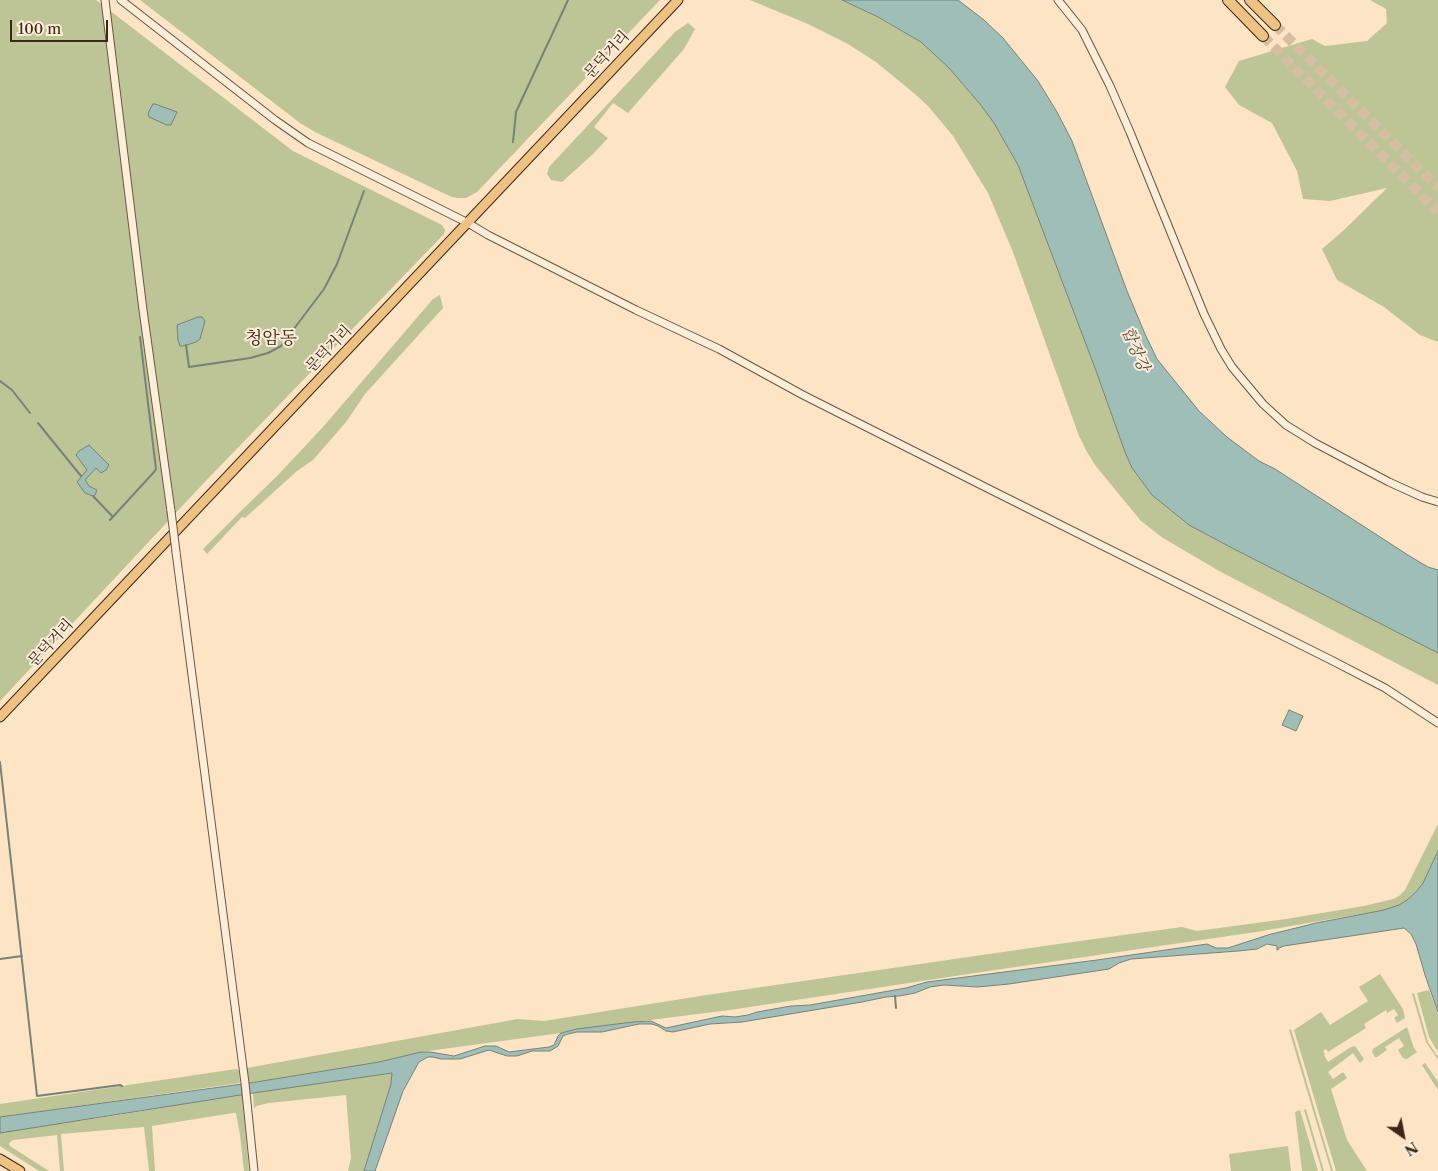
<!DOCTYPE html>
<html>
<head>
<meta charset="utf-8">
<style>
  body { margin:0 }
  #map { position:relative; width:1438px; height:1171px; overflow:hidden; background:#fce4c4; font-family:"Libre Caslon Text",serif }
  canvas { display:block }
  .north { position:absolute; left:1378px; top:1111px; width:50px; height:50px; -webkit-text-stroke:4px #fdedd9; paint-order:stroke; rotate:147deg; font-size:14px; font-weight:700; line-height:20px; text-align:center; color:#3a2717 }
  .north::after { content:''; display:block; margin:auto; width:18px; height:22px; background:#3a2717; clip-path:polygon(50% 0,100% 100%,50% 72%,0 100%) }
  .scale { position:absolute; left:10px; top:20px; width:98px; height:22px; box-sizing:border-box; border:2px solid #3a2717; border-top:0; padding-left:6px; font-size:15px; line-height:18px; white-space:nowrap; color:#3a2717; -webkit-text-stroke:4px #fdedd9; paint-order:stroke }
</style>
</head>
<body>
<div id="map">
<canvas width="1438" height="1171"></canvas>
<div class="north">N</div>
<div class="scale">100 m</div>
</div>
<script>
const g = document.querySelector('canvas').getContext('2d');
g.lineJoin = 'round';
function fillPath(path, color) { g.fillStyle = color; g.fill(path, 'evenodd'); }
const shape = rows => new Path2D(rows.map(r => 'M' + r).join(''));
function strokePath(path, color, width, dash) { g.strokeStyle = color; g.lineWidth = width; g.lineCap = dash ? 'butt' : 'round'; g.setLineDash(dash || []); g.stroke(path); }
function drawText(font, color, halo, rows, align = 'center') {
  g.font = font + ' "Libre Caslon Text","Noto Serif KR",serif'; g.lineWidth = 4; g.setLineDash([]); g.textBaseline = 'middle'; g.strokeStyle = halo; g.fillStyle = color; for (const [text, x, y, turn = 0] of rows) {
    g.save(); g.translate(x, y); g.rotate((+turn || 0) * Math.PI / 180); g.textAlign = isNaN(turn) ? turn : align; if (halo) g.strokeText(text, 0, 0); g.fillText(text, 0, 0); g.restore();
  }
}
const green = shape([
  [0,0,96,0,293,151,442,225,445,230,444,234,200,487,0,701],
  [140,0,660,0,477,192,466,198,458,198,452,197,441,192,317,133,300,123],
  [750,0,842,0,877,17,921,42,949,68,980,104,994,123,1018,165,1095,368,1125,452,1132,468,1152,495,1189,525,1234,549,1438,653,1438,685,1221,572,1163,538,1141,521,1095,465,1087,452,1079,436,1013,252,988,193,953,136,928,106,915,94,876,62,848,44,808,24],
  [1370,0,1438,0,1438,342,1420,335,1384,307,1337,280,1322,249,1344,230,1387,188,1330,201,1303,199,1297,171,1272,123,1239,105,1225,87,1239,61,1312,39,1325,46,1367,41,1387,23,1386,9],
  [688,23,695,29,684,49,628,113,613,103,594,127,608,138,593,154,562,182,551,180,547,174,549,167,675,32],
  [440,295,443,308,365,394,346,422,313,460,297,471,245,518,242,517,207,554,203,549,241,511,278,475,323,427,433,299],
  [1438,824,1438,851,1423,883,1416,892,1407,900,1399,905,1384,910,1256,932,995,970,730,1010,578,1029,561,1033,421,1052,379,1062,249,1083,247,1068,518,1019,544,1021,700,996,1051,945,1182,927,1197,931,1286,919,1364,906,1393,899,1399,896,1405,890],
  [1380,974,1403,1009,1405,1018,1397,1023,1394,1018,1398,1015,1394,1009,1387,1013,1386,1010,1364,1024,1366,1028,1328,1052,1326,1049,1323,1051,1325,1054,1324,1055,1328,1062,1351,1047,1355,1046,1364,1059,1360,1063,1353,1053,1328,1072,1333,1079,1343,1072,1347,1078,1331,1089,1347,1140,1367,1171,1336,1171,1294,1030,1321,1012,1330,1025,1368,1001,1359,987],
  [1429,990,1438,1013,1438,1052,1429,1037,1417,993],
  [1414,993,1428,1042,1438,1057,1438,1060,1426,1042,1412,994],
  [1407,1027,1414,1048,1417,1052,1407,1059,1403,1058,1398,1050,1404,1046,1399,1038,1385,1047,1387,1050,1377,1057,1375,1057,1372,1052,1373,1049],
  [1291,1029,1333,1171,1331,1171,1289,1030],
  [1425,1063,1438,1082,1438,1090,1422,1065],
  [236,1069,239,1070,240,1083,0,1117,0,1104],
  [393,1073,391,1084,364,1171,348,1171,351,1158,346,1095,269,1103,256,1106,254,1109,253,1093],
  [242,1094,249,1171,244,1171,240,1135,236,1113,233,1113,152,1126,155,1171,149,1171,144,1127,61,1134,64,1171,60,1171,57,1135,13,1140,9,1143,10,1146,49,1171,39,1171,0,1146,0,1133,11,1131,119,1115],
  [1306,1109,1324,1171,1322,1171,1304,1110],
  [1300,1110,1318,1171,1302,1171,1295,1112],
  [1288,1146,1291,1171,1231,1171,1229,1154]
]);
const water = shape([
  [842,0,958,0,984,20,1003,38,1038,81,1057,112,1072,141,1127,291,1145,334,1157,359,1199,411,1227,437,1259,461,1275,469,1411,557,1428,567,1438,570,1438,653,1234,549,1189,525,1152,495,1132,468,1125,452,1095,368,1018,165,994,123,980,104,949,68,921,42,878,17,842,0],
  [153,104,155,104,177,112,171,125,167,125,149,117,148,113,153,104],
  [198,317,202,317,205,321,200,339,196,342,184,346,180,346,178,340,177,325,198,317],
  [89,445,109,465,106,470,101,473,96,468,85,480,89,486,97,490,95,495,93,496,85,493,77,482,87,470,76,455,79,451,89,445],
  [1289,710,1303,716,1296,731,1282,725,1289,710],
  [1438,851,1438,1012,1425,975,1416,944,1411,934,1404,928,1284,946,1279,948,1278,950,1277,950,1277,946,1267,944,1257,949,1238,951,1131,959,1119,963,1109,969,1009,984,977,987,944,985,930,987,915,993,899,996,886,997,862,1002,742,1022,710,1024,673,1032,666,1031,658,1026,652,1024,639,1024,602,1032,577,1032,568,1034,563,1036,558,1046,550,1051,532,1051,517,1056,507,1056,489,1050,460,1059,441,1059,433,1057,428,1057,419,1062,403,1091,375,1171,364,1171,391,1084,392,1073,253,1093,0,1133,0,1117,250,1083,379,1062,421,1052,430,1052,454,1056,485,1046,496,1046,509,1052,549,1047,554,1045,558,1036,561,1033,577,1029,633,1022,651,1021,666,1028,722,1016,735,1017,748,1015,757,1012,791,1006,810,1005,906,988,927,982,1097,960,1207,944,1216,948,1228,948,1271,934,1280,932,1316,923,1384,910,1399,905,1407,900,1416,892,1423,883,1438,851]
]);
const stream = shape([
  [513,142,516,112,568,0],
  [186,345,189,367,250,358,268,353,281,346,324,289,337,264,364,191],
  [0,381,12,390,30,413],
  [38,423,81,476],
  [93,496,113,517],
  [110,520,154,472,156,469,140,337],
  [0,762,37,1096,120,1085,122,1086],
  [0,959,22,956],
  [895,996,896,1008]
]);
const highwayTunnel = shape([
  [1275,25,1438,187],
  [1263,36,1438,212]
]);
const minor = shape([
  [105,0,143,310,171,511],
  [121,0,275,120,308,143,468,223,488,235,636,310,719,349,803,395,989,489,1333,661,1385,688,1438,723],
  [1058,0,1082,30,1110,86,1130,132,1204,314,1221,349,1232,367,1263,404,1286,425,1315,443,1389,482,1422,497,1438,502],
  [176,552,245,1083,254,1171]
]);
const major = shape([
  [0,717,678,0],
  [0,1159,20,1171]
]);
const highway = shape([
  [1228,0,1263,36],
  [1250,0,1275,25]
]);
const minorBridge = shape([
  [171,511,176,552]
]);
const streetNames = [
  ["문덕거리",607,55,-47],
  ["문덕거리",329,349,-46],
  ["문덕거리",51,643,-47]
];
const waterNames = [
  ["합장강",1135,349,67]
];
const quarterNames = [
  ["청암동",271,339]
];
fillPath(green, '#bdc596');
fillPath(water, '#a0beb8');
strokePath(water, '#778278', 1);
strokePath(stream, '#778278', 2);
strokePath(highwayTunnel, '#d5bea1', 10, [10, 5]);
strokePath(minor, '#6a5642', 9);
strokePath(major, '#3a2717', 11);
strokePath(highway, '#3a2717', 12);
strokePath(minor, '#fdedd9', 7);
strokePath(major, '#eec282', 9);
strokePath(highway, '#eec282', 10);
strokePath(minorBridge, '#6a5642', 9, []);
strokePath(minorBridge, '#fdedd9', 7);
drawText('15px', '#3a2717', '#fdedd9', streetNames);
drawText('italic 16px', '#595447', '#fdedd9', waterNames);
drawText('18px', '#3a2717', '#fdedd9', quarterNames);
</script>
</body>
</html>
